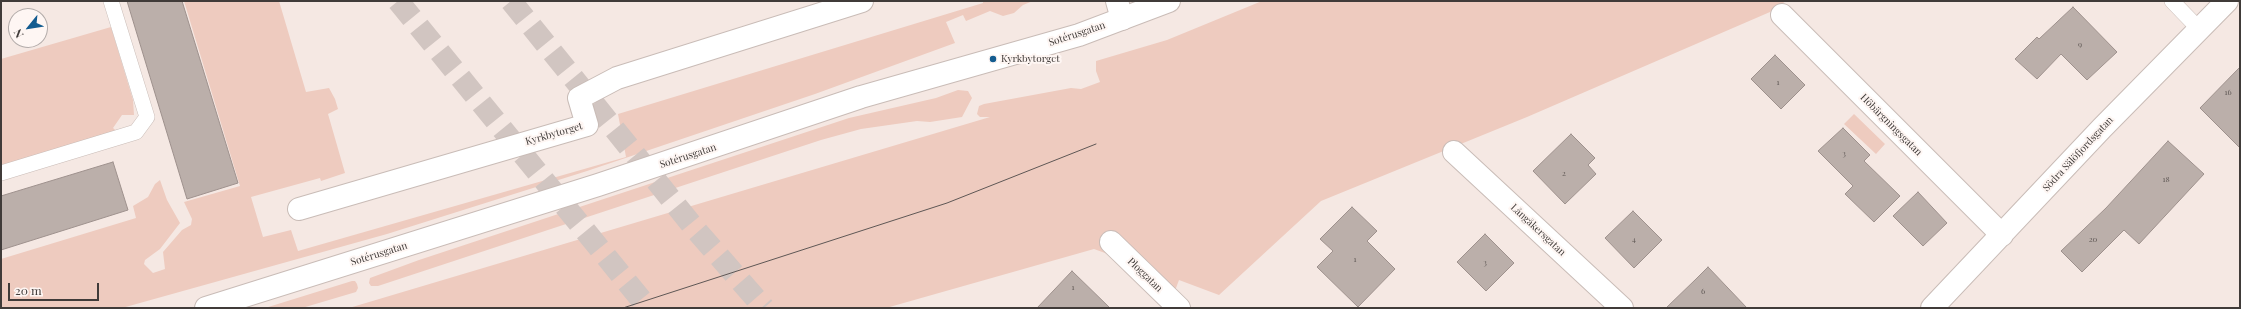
<!DOCTYPE html>
<html>
<head>
<meta charset="utf-8">
<style>
  body { margin:0 }
  #map { position:relative; width:2241px; height:309px; overflow:hidden; background:#f5e8e3; font-family:"Playfair Display",serif }
  canvas { display:block }
  .frame { position:absolute; inset:0; border:2px solid #403b39; pointer-events:none }
  .north { position:absolute; left:8px; top:8px; width:40px; height:40px; box-sizing:border-box; background:#fef6f3; border:1px solid #b2aba9; border-radius:50%; rotate:240deg; font-size:11px; font-weight:700; line-height:16px; text-align:center; color:#403b39 }
  .north::after { content:''; display:block; margin:auto; width:14px; height:18px; background:#135c90; clip-path:polygon(50% 0,100% 100%,50% 72%,0 100%) }
  .scale { position:absolute; left:8px; top:283px; width:91px; height:18px; box-sizing:border-box; border:2px solid #403b39; border-top:0; padding-left:5px; font-size:12px; line-height:14px; white-space:nowrap; color:#403b39; -webkit-text-stroke:3px #fef6f3; paint-order:stroke }
</style>
</head>
<body>
<div id="map">
<canvas width="2241" height="309"></canvas>
<div class="frame"></div>
<div class="north">N</div>
<div class="scale">20 m</div>
</div>
<script>
const g = document.querySelector('canvas').getContext('2d');
g.lineJoin = 'round';
function fillPath(path, color) { g.fillStyle = color; g.fill(path, 'evenodd'); }
const shape = rows => new Path2D(rows.map(r => 'M' + r).join(''));
function strokePath(path, color, width, dash) { g.strokeStyle = color; g.lineWidth = width; g.lineCap = dash ? 'butt' : 'round'; g.setLineDash(dash || []); g.stroke(path); }
function drawText(font, color, halo, rows, align = 'center') {
  g.font = font + ' "Playfair Display",serif'; g.lineWidth = 4; g.setLineDash([]); g.textBaseline = 'middle'; g.strokeStyle = halo; g.fillStyle = color; for (const [text, x, y, turn = 0] of rows) {
    g.save(); g.translate(x, y); g.rotate((+turn || 0) * Math.PI / 180); g.textAlign = isNaN(turn) ? turn : align; if (halo) g.strokeText(text, 0, 0); g.fillText(text, 0, 0); g.restore();
  }
}
const green = shape([
  [184,1,279,1,306,92,329,88,335,99,338,109,328,114,345,173,321,181,320,178,251,197,263,237,291,230,298,251,626,157,618,114,983,3,983,1,1033,1,1023,5,1014,13,1003,16,990,11,966,21,963,15,946,22,955,43,815,94,587,171,387,234,122,308,1,308,1,259,136,218,133,206,148,197,155,184,160,180,167,200,180,223,160,249,145,260,144,264,153,273,165,269,163,252,182,230,191,225,192,219,184,202,240,186],
  [1262,1,1786,1,1770,12,1527,117,1321,201,1219,295,1179,280,1176,288,1171,290,1146,268,1094,249,886,308,349,308,990,117,980,117,977,114,979,106,984,104,1071,88,1081,89,1100,82,1096,71,1096,61,1167,40],
  [111,27,133,100,134,115,122,115,113,128,123,137,1,175,1,59],
  [958,90,968,91,972,98,962,117,930,122,917,121,861,129,821,140,378,286,371,286,369,283,370,278,419,260,849,118,936,98],
  [1854,114,1885,144,1876,154,1844,124],
  [352,281,355,281,357,284,358,288,356,292,302,308,265,308]
]);
const building = shape([
  [127,1,182,1,238,183,187,199,127,1],
  [2073,7,2117,52,2087,80,2061,54,2037,79,2015,59,2037,37,2039,39,2073,7],
  [1775,55,1805,85,1781,109,1751,79,1775,55],
  [2240,67,2240,148,2200,108,2240,67],
  [1843,128,1870,155,1864,161,1900,196,1874,222,1845,194,1853,186,1818,151,1843,128],
  [1571,134,1595,158,1588,165,1596,174,1565,204,1533,171,1571,134],
  [2168,141,2204,174,2139,244,2124,230,2082,272,2061,251,2106,208,2168,141],
  [113,162,128,210,1,250,1,196,113,162],
  [1918,192,1947,223,1923,246,1893,216,1918,192],
  [1352,207,1377,231,1367,241,1395,269,1358,307,1317,267,1333,251,1320,239,1352,207],
  [1633,211,1662,240,1634,268,1605,238,1633,211],
  [1485,234,1514,263,1486,291,1457,262,1485,234],
  [1708,267,1747,308,1666,308,1696,279,1708,267],
  [1072,271,1110,308,1037,308,1072,271]
]);
const highwayTunnel = shape([
  [398,1,648,308],
  [511,1,696,230,764,308]
]);
const lane = shape([
  [2172,1,2199,29],
  [1,173,136,132,147,117,111,1]
]);
const street = shape([
  [1117,1,1122,19],
  [1782,15,2002,235],
  [1454,152,1622,308],
  [299,209,587,125,579,98,617,78,862,1],
  [1111,242,1179,308],
  [1932,308,2102,128,2227,1]
]);
const secondary = shape([
  [206,308,598,185,861,97,1079,35,1169,1]
]);
const tram = shape([
  [623,308,947,203,1096,144]
]);
const markers = [
  [993,59,4,"#135c90"]
];
const numberNames = [
  ["9",2080,44],
  ["1",1778,82],
  ["16",2228,92],
  ["3",1844,153],
  ["2",1564,173],
  ["18",2166,179],
  ["4",1634,239],
  ["20",2093,239],
  ["1",1355,259],
  ["3",1485,262],
  ["1",1073,287],
  ["6",1703,291]
];
const streetNames = [
  ["Sotérusgatan",1077,34,-18],
  ["Höbärgningsgatan",1891,125,45],
  ["Kyrkbytorget",554,134,-16],
  ["Södra Sälöfjordsgatan",2078,154,-47],
  ["Sotérusgatan",688,156,-18],
  ["Långåkersgatan",1538,230,43],
  ["Sotérusgatan",379,254,-17],
  ["Ploggatan",1145,275,44]
];
const poiNames = [
  ["Kyrkbytorget",1001,59]
];
fillPath(green, '#eecbbf');
fillPath(building, '#bbafaa');
strokePath(building, '#9e918d', 1);
strokePath(highwayTunnel, '#d1c5c1', 22, [22, 11]);
strokePath(lane, '#c9bcb7', 16);
strokePath(street, '#c9bcb7', 24);
strokePath(secondary, '#c9bcb7', 24);
strokePath(lane, '#fff', 15);
strokePath(street, '#fff', 22);
strokePath(secondary, '#fff', 22);
strokePath(tram, '#5e5755', 1);
for (const [x, y, r, color] of markers) { const dot = new Path2D(); dot.arc(x, y, r, 0, 2 * Math.PI); g.fillStyle = color; g.fill(dot); strokePath(dot, '#fef6f3', 1.5); }
drawText('8px', '#5f5855', null, numberNames);
drawText('10px', '#403b39', '#fef6f3', streetNames);
drawText('10px', '#403b39', '#fef6f3', poiNames, 'left');
</script>
</body>
</html>
